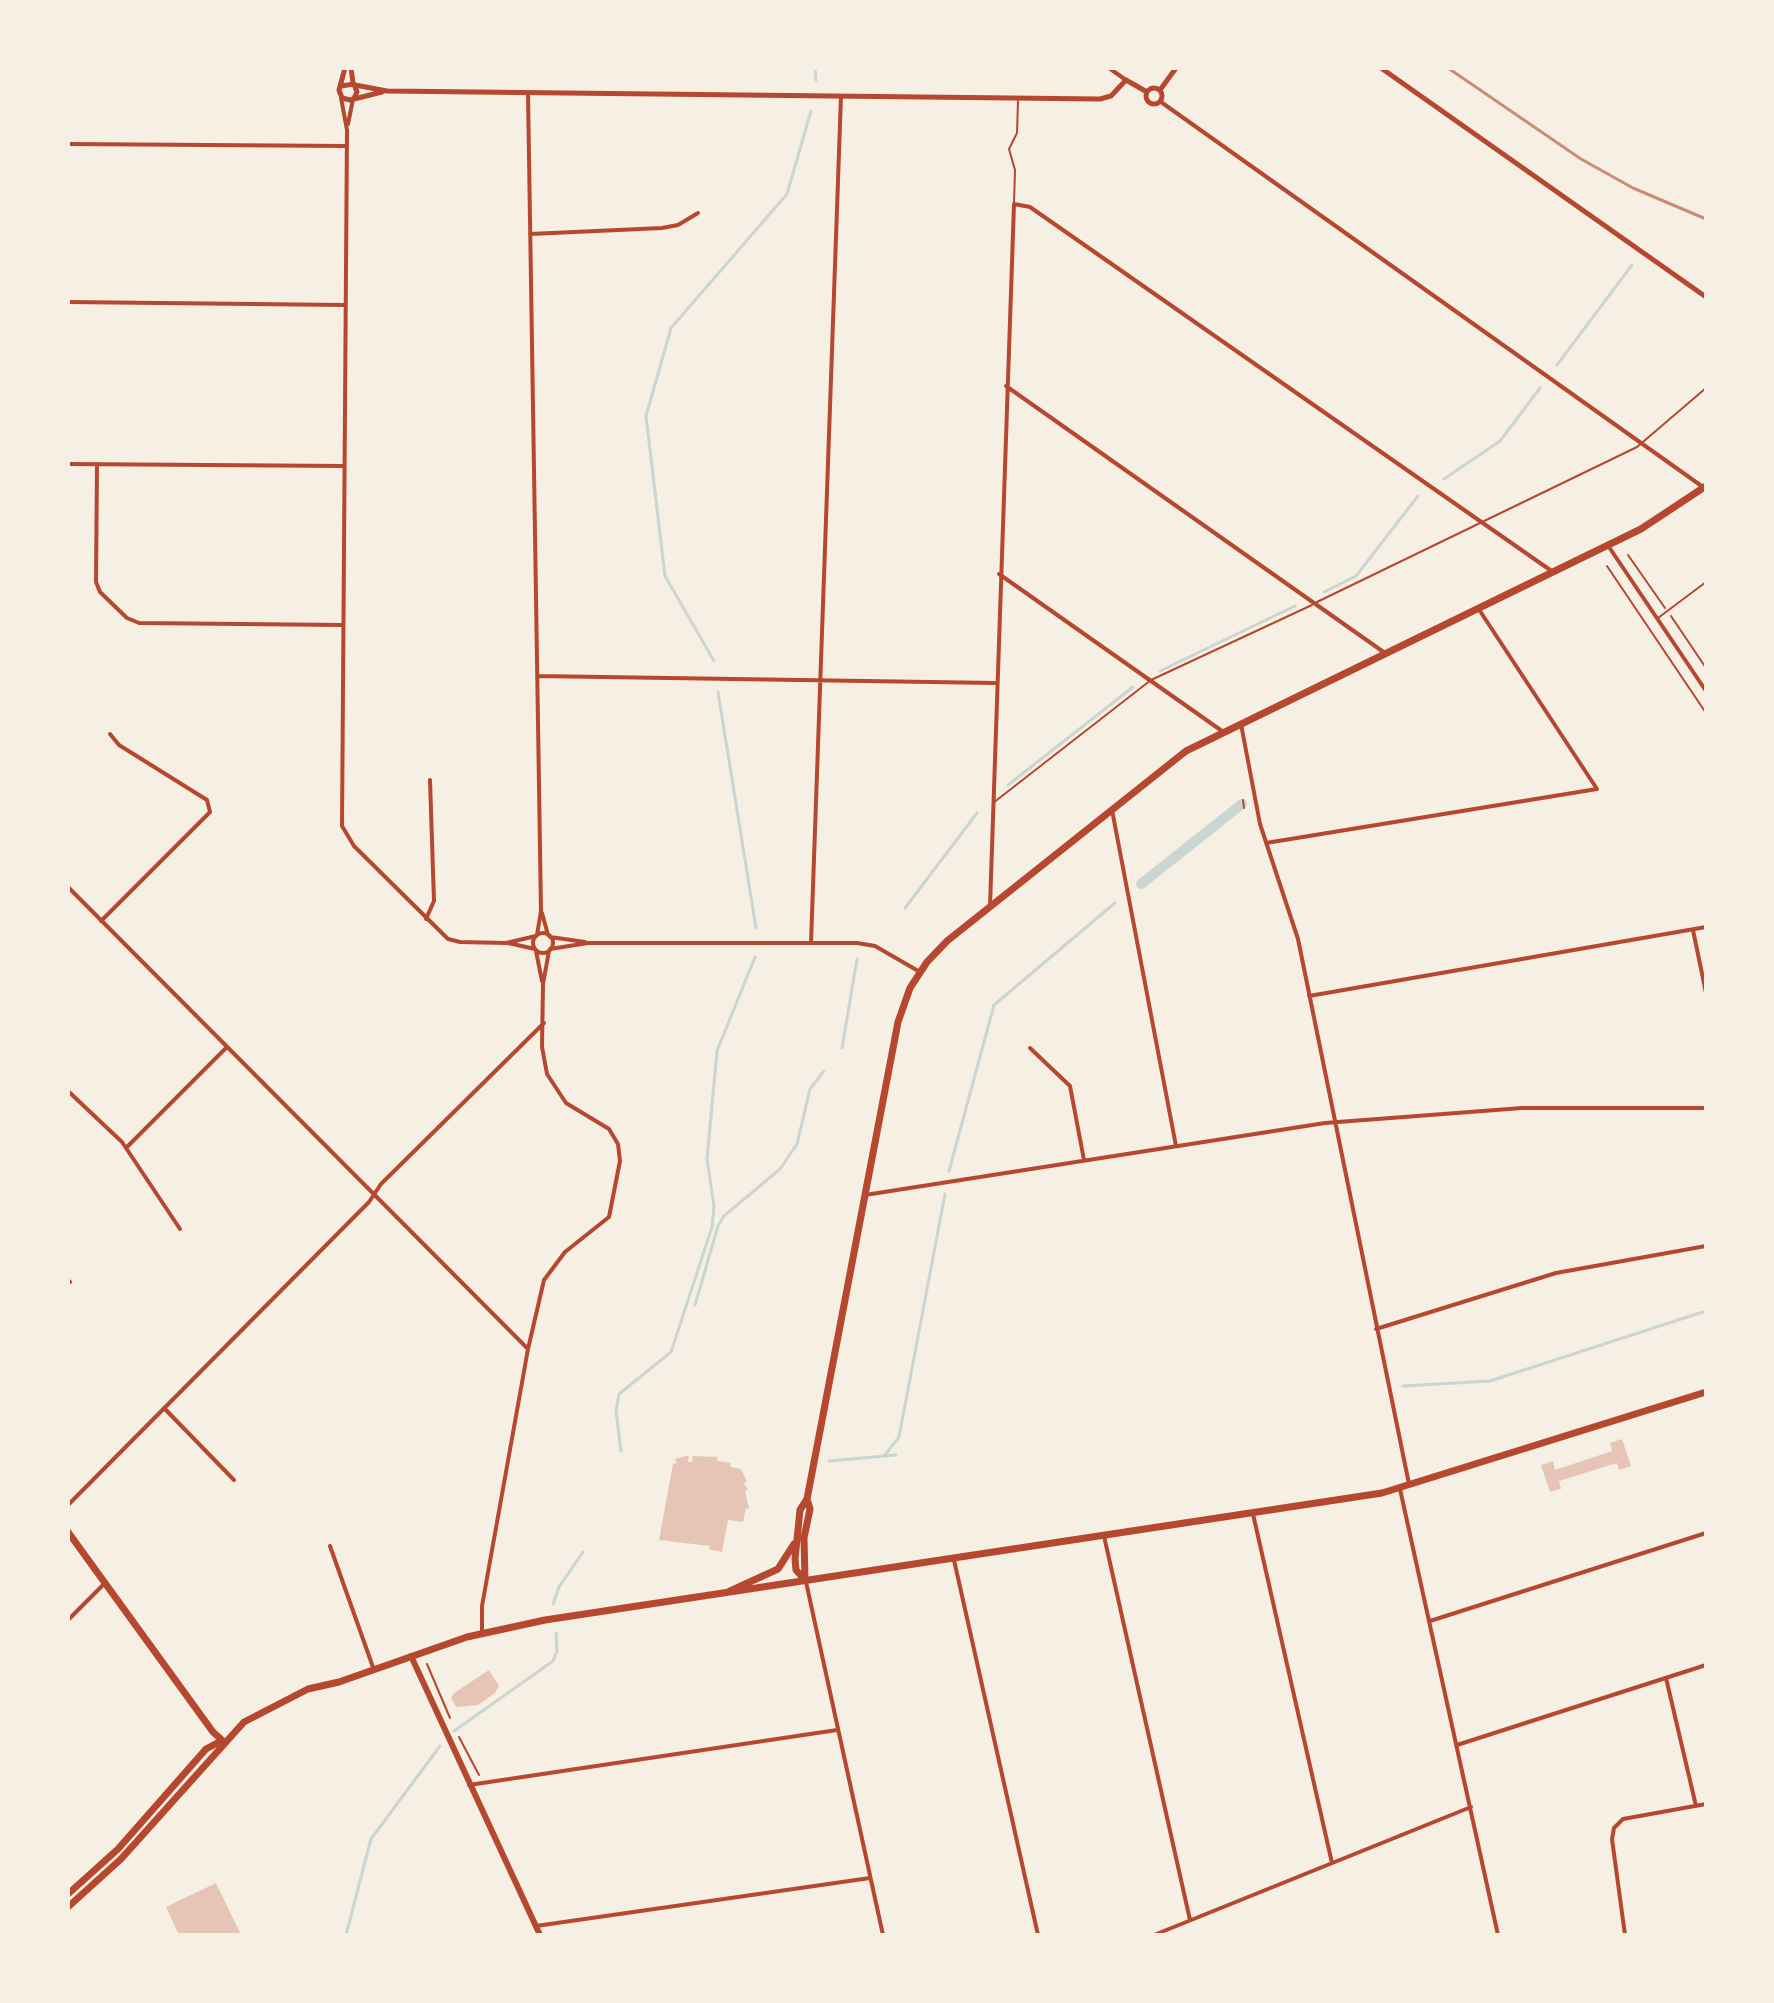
<!DOCTYPE html>
<html>
<head>
<meta charset="utf-8">
<style>
  body { margin:0 }
  #map { position:relative; width:1774px; height:2003px; overflow:hidden; background:#f6efe4; font-family:"Exo 2",sans-serif }
  canvas { display:block }
  .frame { position:absolute; inset:0; border:70px solid #f6efe4; pointer-events:none }
</style>
</head>
<body>
<div id="map">
<canvas width="1774" height="2003"></canvas>
<div class="frame"></div>
</div>
<script>
const g = document.querySelector('canvas').getContext('2d');
g.lineJoin = 'round';
const shape = rows => new Path2D(rows.map(r => 'M' + r).join(''));
function strokePath(path, color, width, dash) { g.strokeStyle = color; g.lineWidth = width; g.lineCap = dash ? 'butt' : 'round'; g.setLineDash(dash || []); g.stroke(path); }
function fillPath(path, color) { g.fillStyle = color; g.fill(path, 'evenodd'); }
const stream = shape([
  [815,68,816,80],
  [1557,365,1632,265],
  [1444,479,1500,441,1540,388],
  [1324,592,1356,576,1418,496],
  [714,661,665,576,646,416,671,328,787,194,811,111],
  [1160,671,1295,606],
  [718,692,756,928],
  [1008,785,1133,687],
  [905,908,977,813],
  [842,1048,857,959],
  [949,1171,994,1005,1115,903],
  [695,1305,718,1226,724,1216,780,1169,797,1144,810,1089,824,1071],
  [1403,1386,1490,1381,1706,1311],
  [621,1451,616,1411,619,1394,671,1352,712,1227,714,1206,707,1159,717,1051,755,957],
  [884,1456,899,1437,945,1194],
  [829,1461,896,1455],
  [553,1604,559,1587,583,1552],
  [454,1731,553,1661,557,1651,556,1633],
  [346,1935,371,1839,440,1746]
]);
const canal = shape([
  [1141,884,1242,804]
]);
const building = shape([
  [1622,1439,1631,1466,1619,1470,1617,1463,1559,1481,1561,1489,1550,1492,1541,1465,1553,1461,1555,1470,1612,1451,1610,1443],
  [689,1455,688,1462,692,1462,693,1456,718,1457,717,1461,731,1463,730,1467,741,1469,747,1481,744,1484,748,1489,745,1491,749,1509,746,1508,743,1522,728,1520,722,1552,709,1549,710,1546,659,1540,673,1464,677,1463,675,1459],
  [489,1670,499,1686,495,1693,478,1705,456,1707,451,1698,454,1693],
  [216,1883,241,1935,179,1935,166,1907]
]);
const path = shape([
  [1628,555,1665,608],
  [1607,566,1706,713],
  [1671,616,1706,668],
  [1243,800,1244,808],
  [427,1664,450,1718],
  [459,1737,479,1775]
]);
const service = shape([
  [1014,203,1015,170,1009,149,1017,133,1018,101],
  [1317,602,1637,447,1706,388],
  [1658,618,1706,582],
  [993,803,1151,680,1312,605]
]);
const minor = shape([
  [1109,68,1126,80],
  [528,93,541,911,537,935],
  [341,98,347,130,342,826,354,846,448,939,460,942,506,943,536,936],
  [1161,102,1703,487],
  [348,124,353,99],
  [68,144,346,146],
  [530,234,662,228,678,225,698,213],
  [68,302,345,305],
  [1006,386,1385,653],
  [68,464,344,466],
  [97,464,96,582,100,592,127,618,139,623,342,625],
  [1609,547,1706,691],
  [999,574,1222,731],
  [537,676,996,683],
  [1241,724,1260,824,1298,939,1409,1484],
  [1112,810,1176,1146],
  [1266,843,1597,789,1478,608],
  [68,887,528,1349,482,1606,482,1632],
  [990,906,1014,204,1030,207,1553,572],
  [542,913,548,935],
  [426,919,434,901,430,780],
  [101,921,210,812,207,800,119,745,110,734],
  [1693,930,1706,993],
  '533 943a10 10 0 1 1 20 0a10 10 0 1 1-20 0Z',
  [550,937,585,942],
  [508,943,535,949],
  [811,943,841,96],
  [550,949,588,943,857,943,875,946,920,972],
  [536,951,542,981],
  [1309,996,1706,927],
  [1030,1048,1070,1086,1084,1160],
  [68,1091,122,1142,180,1229],
  [126,1148,226,1048],
  [865,1195,1325,1123,1522,1108,1706,1108],
  [68,1280,70,1282],
  [1376,1329,1556,1273,1706,1246],
  [528,1349,544,1280,565,1252,609,1217,620,1161,618,1144,609,1129,566,1103,547,1074,542,1047,543,984,549,951],
  [164,1408,234,1480],
  [1400,1489,1498,1935],
  [68,1505,369,1202,381,1184,544,1023],
  [1253,1514,1332,1863],
  [1104,1536,1190,1920],
  [330,1546,374,1670],
  [954,1560,1038,1935],
  [806,1582,883,1935],
  [68,1620,105,1583],
  [1430,1621,1706,1533],
  [1666,1678,1696,1806],
  [1457,1745,1706,1665],
  [469,1785,837,1730],
  [536,1926,870,1878],
  [1154,1935,1471,1807],
  [1625,1935,1612,1839,1614,1828,1623,1819,1706,1804]
]);
const tertiary = shape([
  [345,68,339,90,342,98,350,100,382,92],
  [351,68,353,83],
  [1381,68,1706,297],
  [355,85,387,91,1100,99,1111,96,1126,80,1147,92],
  [341,86,354,84,357,92,354,98],
  '1146 96a8 8 0 1 1 16 0a8 8 0 1 1-16 0Z',
  [1160,90,1176,68]
]);
const secondary = shape([
  [411,1656,540,1935]
]);
const primary = shape([
  [805,1580,796,1570,795,1559,800,1510,807,1499,898,1022,910,988,927,962,947,941,1186,751,1641,529,1706,486],
  [805,1580,804,1538,810,1509,807,1499],
  [730,1591,778,1569,794,1544]
]);
const trunk = shape([
  [68,1532,213,1732,223,1741],
  [68,1894,118,1849,206,1749,221,1741],
  [68,1907,121,1859,244,1722,308,1689,339,1682,467,1637,545,1620,1382,1493,1706,1392]
]);
const rail = shape([
  [1448,68,1581,159,1633,188,1706,219]
]);
strokePath(stream, '#c9d6d2', 3);
strokePath(canal, '#c9d6d2', 10);
fillPath(building, '#e6c5b7');
strokePath(path, '#b5482f', 2);
strokePath(service, '#b5482f', 2);
strokePath(minor, '#b5482f', 4);
strokePath(tertiary, '#b5482f', 5);
strokePath(secondary, '#b5482f', 6);
strokePath(primary, '#b5482f', 7);
strokePath(trunk, '#b5482f', 7);
strokePath(rail, '#cf8b77', 3);
</script>
</body>
</html>
